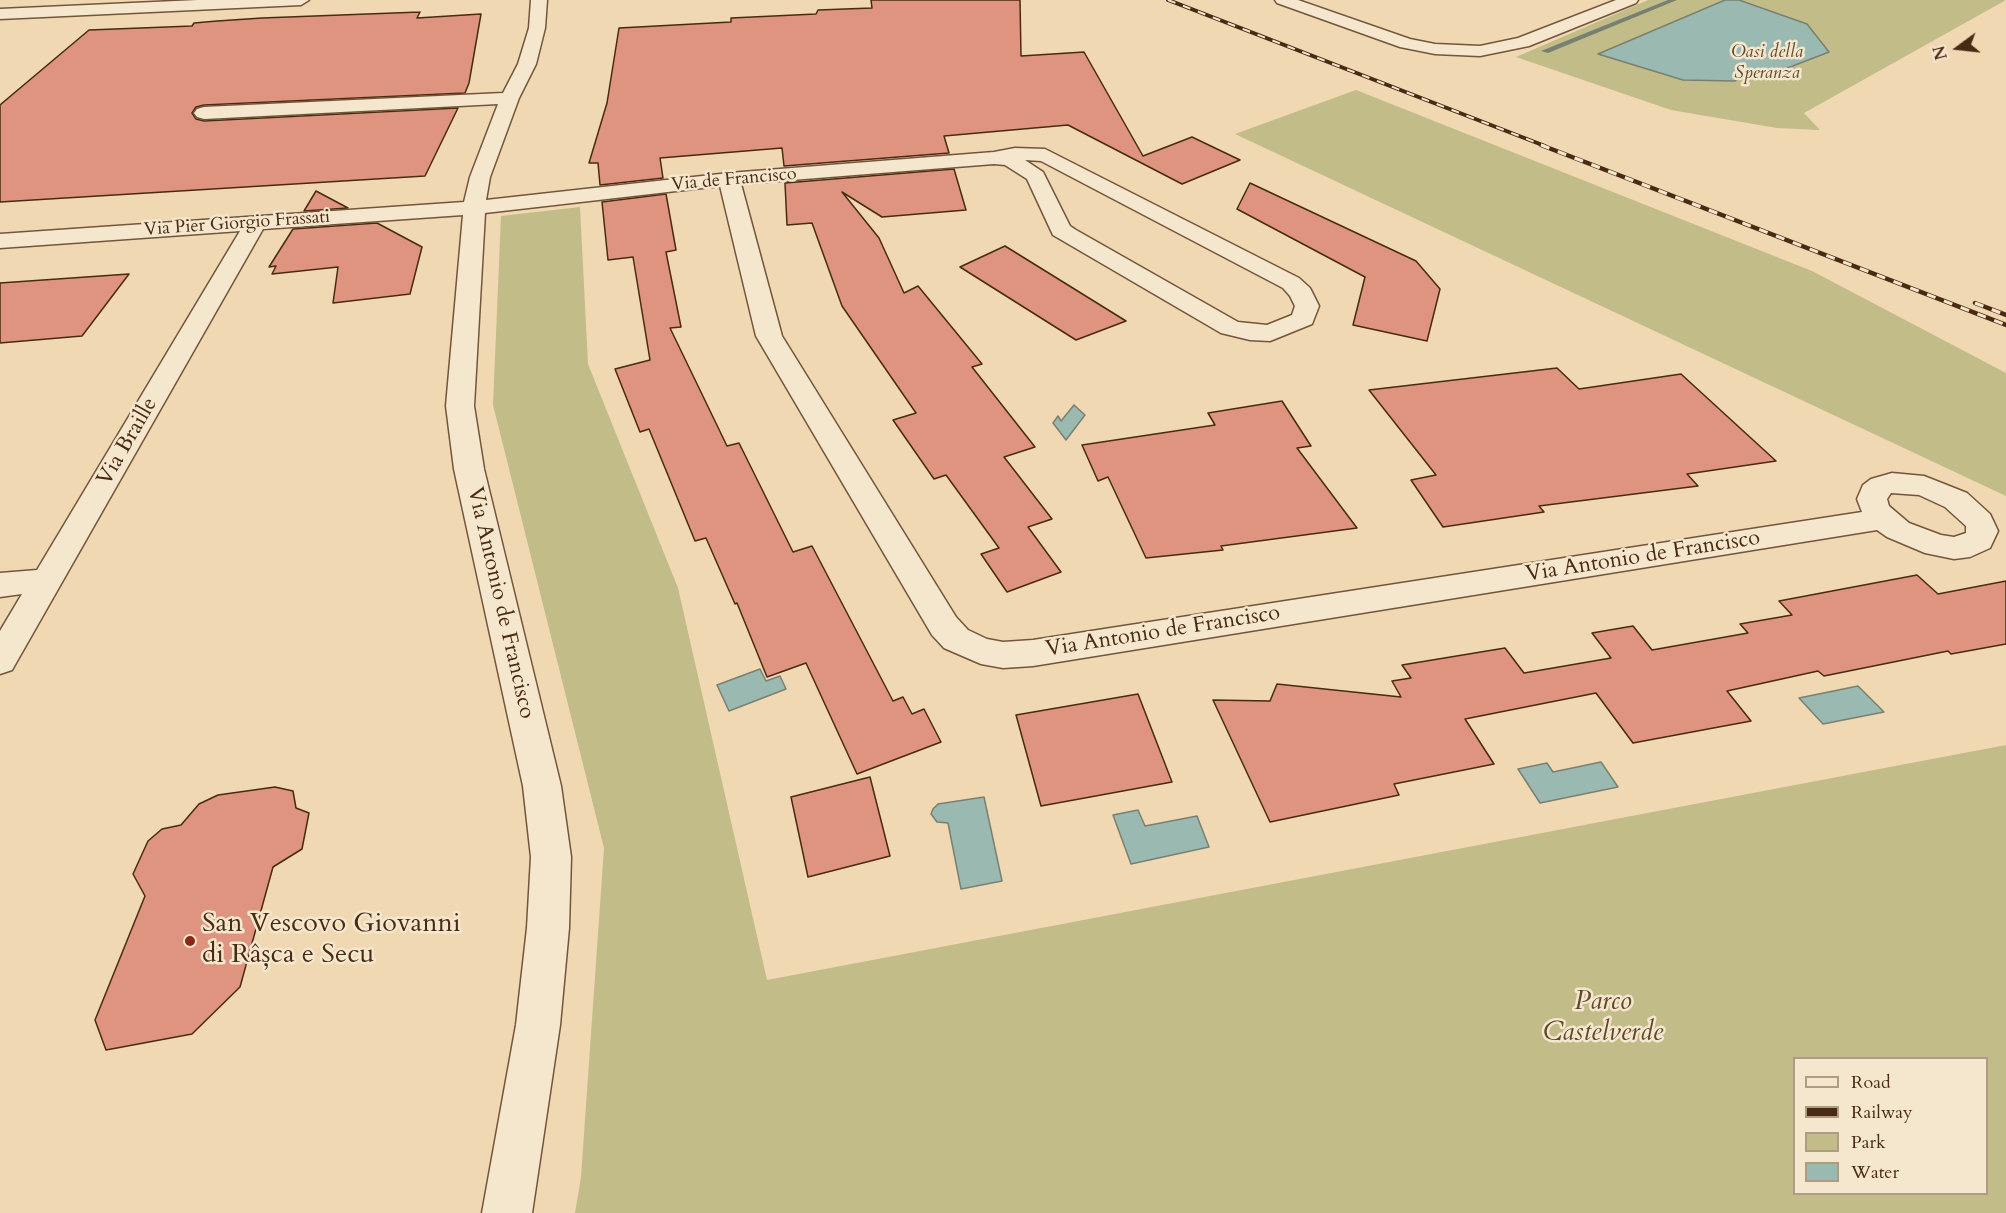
<!DOCTYPE html>
<html>
<head>
<meta charset="utf-8">
<style>
  body { margin:0 }
  #map { position:relative; width:2006px; height:1213px; overflow:hidden; background:#f0d8b3; font-family:Cardo,serif }
  canvas { display:block }
  .legend { position:absolute; left:1793px; top:1057px; width:195px; height:138px; box-sizing:border-box; background:#f5e6ce; border:2px solid #b09b83; margin:0; padding:8px 10px; list-style:none; font-size:18px; color:#492a12 }
  .legend li { display:flex; align-items:center; gap:12px; height:30px }
  .legend b { width:30px; border:2px solid #b09b83 }
  .north { position:absolute; left:1928px; top:18px; width:60px; height:60px; -webkit-text-stroke:4px #f5e6ce; paint-order:stroke; rotate:255deg; font-size:16px; font-weight:700; line-height:24px; text-align:center; color:#492a12 }
  .north::after { content:''; display:block; margin:auto; width:21px; height:27px; background:#492a12; clip-path:polygon(50% 0,100% 100%,50% 72%,0 100%) }
</style>
</head>
<body>
<div id="map">
<canvas width="2006" height="1213"></canvas>
<ul class="legend">
<li><b style="height:8px;background:#f5e6ce"></b>Road</li>
<li><b style="height:8px;background:#492a12"></b>Railway</li>
<li><b style="height:16px;background:#c1bc88"></b>Park</li>
<li><b style="height:16px;background:#9ab9b0"></b>Water</li>
</ul>
<div class="north">N</div>
</div>
<script>
const g = document.querySelector('canvas').getContext('2d');
g.lineJoin = 'round';
function fillPath(path, color) { g.fillStyle = color; g.fill(path, 'evenodd'); }
const shape = rows => new Path2D(rows.map(r => 'M' + r).join(''));
function strokePath(path, color, width, dash) { g.strokeStyle = color; g.lineWidth = width; g.lineCap = dash ? 'butt' : 'round'; g.setLineDash(dash || []); g.stroke(path); }
function drawText(font, color, halo, rows, align = 'center') {
  g.font = font + ' Cardo,serif'; g.lineWidth = 5; g.setLineDash([]); g.textBaseline = 'middle'; g.strokeStyle = halo; g.fillStyle = color; for (const [text, x, y, turn = 0] of rows) {
    g.save(); g.translate(x, y); g.rotate((+turn || 0) * Math.PI / 180); g.textAlign = isNaN(turn) ? turn : align; if (halo) g.strokeText(text, 0, 0); g.fillText(text, 0, 0); g.restore();
  }
}
const green = shape([
  [1648,0,2006,0,1804,113,1820,130,1777,128,1671,110,1516,57],
  [1356,90,1812,271,2006,373,2006,496,1235,134],
  [580,207,588,364,678,588,767,980,2006,745,2006,1213,575,1213,581,1177,604,848,493,405,501,216],
  [1794,1058,1986,1058,1986,1194,1794,1194]
]);
const water = shape([
  [1725,0,1739,0,1807,24,1829,52,1785,69,1734,81,1683,80,1598,54,1725,0],
  [1074,405,1085,415,1066,440,1053,423,1058,416,1061,421,1074,405],
  [760,669,766,681,780,676,786,689,729,711,717,685,760,669],
  [1858,686,1884,712,1823,724,1799,698,1858,686],
  [1601,762,1618,787,1540,803,1518,769,1547,763,1553,772,1601,762],
  [984,797,1002,881,961,889,948,823,937,822,931,814,933,809,938,804,984,797],
  [1138,810,1145,826,1197,816,1209,847,1131,864,1113,815,1138,810]
]);
const stream = shape([
  [1668,0,1677,0,1548,53,1541,51,1668,0]
]);
const building = shape([
  [871,0,1020,0,1021,56,1084,52,1143,156,1192,137,1240,160,1182,184,1068,125,944,136,949,153,784,166,782,148,660,158,663,178,600,185,598,163,589,163,607,103,619,28,731,22,731,18,816,14,818,10,872,8,871,0],
  [420,12,417,18,481,14,469,83,465,93,204,105,196,107,192,113,196,119,204,121,458,108,425,176,0,202,0,105,89,30,192,26,194,23,217,21,262,18,420,12],
  [954,169,966,210,882,217,842,192,879,238,904,293,918,286,982,364,972,367,1035,447,1004,457,1052,519,1028,527,1061,572,1007,592,981,554,999,548,946,475,934,479,893,420,916,413,842,306,812,223,787,225,785,183,954,169],
  [1250,183,1416,261,1440,289,1427,341,1353,325,1365,277,1237,209,1250,183],
  [316,191,348,208,304,211,316,191],
  [666,194,676,250,666,252,681,327,670,328,727,446,739,443,793,552,812,546,893,701,903,697,912,714,924,709,941,742,857,774,806,663,767,677,737,603,735,604,706,538,695,541,649,429,640,432,615,369,650,360,633,257,608,260,602,202,666,194],
  [377,223,422,247,410,294,333,303,338,267,272,274,276,266,269,267,293,229,377,223],
  [1005,246,1126,321,1076,340,960,267,1005,246],
  [129,274,82,336,0,343,0,283,129,274],
  [1557,368,1579,389,1681,374,1776,461,1687,474,1698,486,1539,506,1544,512,1443,527,1411,480,1436,475,1369,390,1557,368],
  [1282,401,1311,446,1297,448,1357,528,1221,546,1223,550,1146,558,1108,477,1098,481,1082,445,1215,425,1208,413,1282,401],
  [1917,575,1938,594,2006,581,2006,644,1951,654,1948,651,1824,676,1818,671,1727,691,1751,721,1633,743,1596,693,1465,719,1494,764,1394,784,1399,795,1270,822,1213,700,1270,701,1277,684,1401,697,1392,681,1411,678,1402,665,1505,648,1524,673,1611,658,1592,633,1633,626,1652,650,1748,633,1740,624,1792,615,1779,601,1917,575],
  [1138,694,1172,782,1041,806,1016,715,1138,694],
  [870,777,890,856,808,877,791,797,870,777],
  [275,787,293,791,296,808,309,813,302,849,273,867,240,987,192,1034,106,1050,95,1020,145,896,133,874,148,841,162,829,181,825,199,804,218,795,275,787]
]);
const minor = shape([
  [198,0,309,0,301,5,0,19,0,9,198,0],
  [531,0,547,0,545,28,536,64,519,98,490,177,486,200,729,173,994,152,1015,148,1045,149,1299,278,1310,288,1319,306,1312,324,1270,341,1250,340,1221,333,1053,235,1027,179,1005,165,994,164,741,184,782,336,956,617,968,630,987,639,1003,642,1033,640,1862,512,1857,499,1863,485,1871,479,1892,473,1924,476,1967,493,1990,514,1998,531,1990,548,1970,557,1954,559,1925,553,1887,537,1877,530,1033,666,1003,668,981,664,944,648,932,635,756,336,720,186,485,213,474,406,484,469,561,786,571,857,569,928,560,1025,532,1213,482,1213,516,1025,527,928,531,857,523,786,454,469,446,406,463,215,263,229,12,670,0,674,0,631,22,594,0,597,0,573,37,570,240,231,0,248,0,234,464,202,470,177,498,104,204,119,197,117,194,113,197,109,204,107,503,93,518,64,529,28,531,0],
  [1025,160,1041,161,1283,288,1290,296,1295,306,1292,315,1267,325,1238,322,1076,230,1070,226,1043,172,1025,160],
  [1891,493,1919,495,1945,507,1966,526,1966,533,1954,537,1941,535,1909,523,1889,506,1887,499,1891,493],
  [1275,0,1298,0,1410,39,1435,44,1480,46,1518,38,1616,0,1638,0,1636,3,1529,46,1480,56,1435,54,1400,47,1277,3,1275,0]
]);
const railFar1 = shape([
  [1168,0,1545,146]
]);
const rail = shape([
  [1541,145,2006,325],
  [1975,303,2006,315]
]);
const markers = [
  [190,941,6,"#8f2418"]
];
const farParknames = [
  ["Oasi della",1767,53],
  ["Speranza",1767,74]
];
const farStreetnames = [
  ["Via de Francisco",734,180,-5],
  ["Via Pier Giorgio Frassati",237,224,-4]
];
const streetNames = [
  ["Via Braille",128,442,-60],
  ["Via Antonio de Francisco",1643,557,-9],
  ["Via Antonio de Francisco",500,603,77],
  ["Via Antonio de Francisco",1163,632,-9]
];
const nearPoinames = [
  ["San Vescovo Giovanni",202,925],
  ["di Râșca e Secu",202,956]
];
const nearParknames = [
  ["Parco",1603,1003],
  ["Castelverde",1603,1034]
];
fillPath(green, '#c1bc88');
fillPath(water, '#9ab9b0');
strokePath(water, '#7a8071', 1.5);
fillPath(stream, '#7a8071');
fillPath(building, '#de947f');
strokePath(building, '#492a12', 1.5);
strokePath(minor, '#73563a', 3);
fillPath(minor, '#f5e6ce');
strokePath(railFar1, '#492a12', 4);
strokePath(rail, '#492a12', 4.5);
strokePath(railFar1, '#f5e6ce', 2, [8]);
strokePath(rail, '#f5e6ce', 3, [9]);
for (const [x, y, r, color] of markers) { const dot = new Path2D(); dot.arc(x, y, r, 0, 2 * Math.PI); g.fillStyle = color; g.fill(dot); strokePath(dot, '#f5e6ce', 2); }
drawText('italic 18px', '#61472a', '#f5e6ce', farParknames);
drawText('18px', '#492a12', '#f5e6ce', farStreetnames);
drawText('22px', '#492a12', '#f5e6ce', streetNames);
drawText('27px', '#492a12', '#f5e6ce', nearPoinames, 'left');
drawText('italic 27px', '#61472a', '#f5e6ce', nearParknames);
</script>
</body>
</html>
